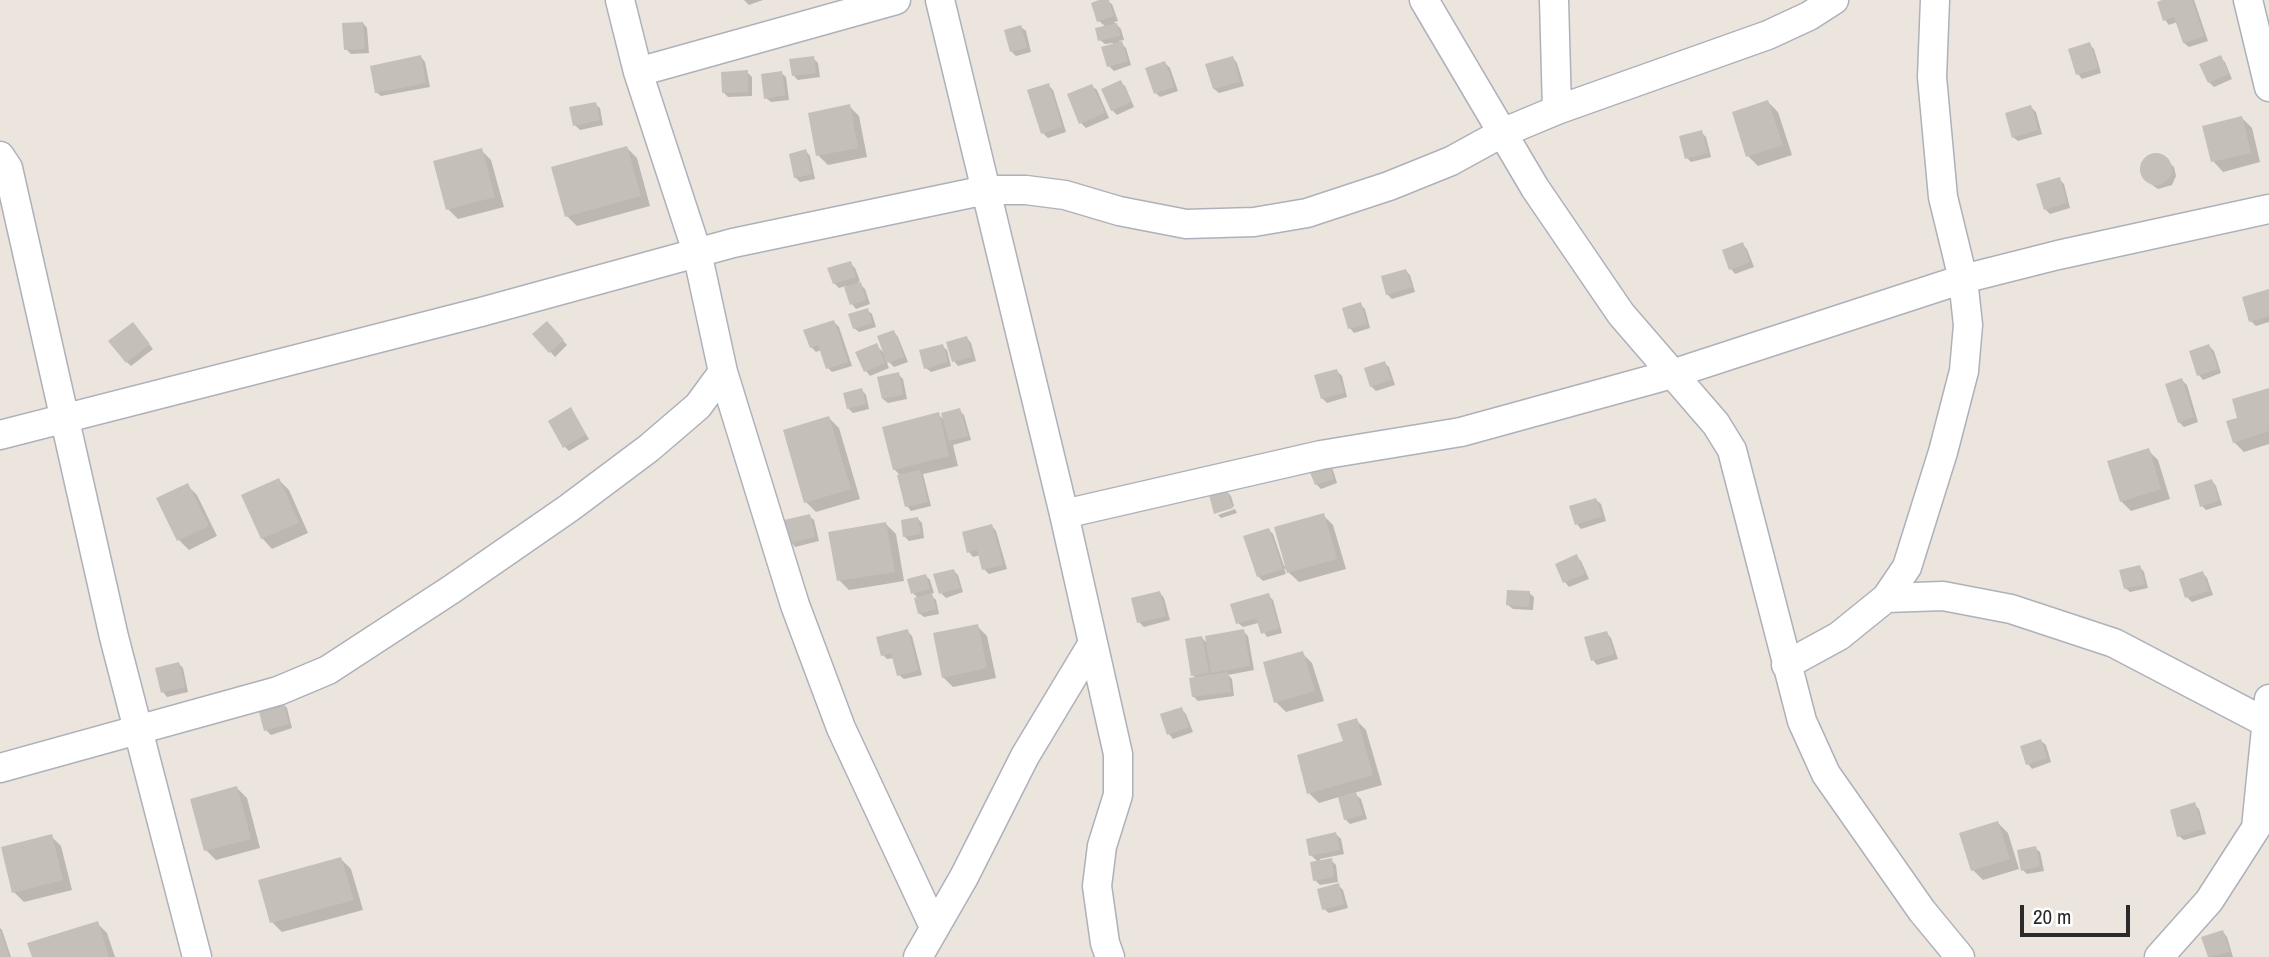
<!DOCTYPE html>
<html>
<head>
<meta charset="utf-8">
<style>
  body { margin:0 }
  #map { position:relative; width:2269px; height:957px; overflow:hidden; background:#ebe5de; font-family:"Archivo Narrow",sans-serif }
  canvas { display:block }
  .scale { position:absolute; left:2020px; top:905px; width:110px; height:32px; box-sizing:border-box; border:4px solid #2a2a2a; border-top:0; padding-left:9px; font-size:21px; line-height:24px; white-space:nowrap; color:#2a2a2a; -webkit-text-stroke:5px #fff; paint-order:stroke }
</style>
</head>
<body>
<div id="map">
<canvas width="2269" height="957"></canvas>
<div class="scale">20 m</div>
</div>
<script>
const g = document.querySelector('canvas').getContext('2d');
g.lineJoin = 'round';
function fillPath(path, color) { g.fillStyle = color; g.fill(path, 'evenodd'); }
const shape = rows => new Path2D(rows.map(r => 'M' + r).join(''));
function strokePath(path, color, width, dash) { g.strokeStyle = color; g.lineWidth = width; g.lineCap = dash ? 'butt' : 'round'; g.setLineDash(dash || []); g.stroke(path); }
const shadow = shape([
  [744,0,763,0,749,5],
  [1104,0,1112,4,1118,21,1114,22,1121,29,1124,40,1119,41,1126,48,1131,65,1114,71,1109,66,1113,43,1105,44,1100,40,1106,27,1099,21],
  [2168,0,2194,0,2208,41,2189,47,2184,43,2177,22,2169,25,2165,20],
  [363,23,367,28,369,53,351,54,346,49],
  [1021,27,1026,31,1031,52,1016,56,1011,51],
  [2089,44,2094,49,2101,73,2082,79,2078,74],
  [421,57,425,62,430,87,381,96,376,92],
  [2220,57,2225,62,2232,79,2214,87,2209,82],
  [813,58,818,63,820,77,798,80,793,75],
  [1233,58,1237,63,1244,86,1219,93,1214,89],
  [1165,63,1170,68,1178,91,1160,97,1156,93],
  [747,72,752,77,752,96,728,97,724,93],
  [781,73,786,77,789,100,771,102,766,98],
  [1120,82,1125,86,1134,107,1117,115,1112,110],
  [1048,85,1053,90,1066,132,1048,138,1043,133],
  [1092,86,1097,90,1109,118,1086,128,1081,123],
  [1768,102,1778,112,1792,155,1758,166,1748,156],
  [595,104,600,108,603,125,580,130,575,125],
  [849,106,859,116,867,157,828,165,818,155],
  [2031,107,2036,112,2042,134,2018,141,2013,137],
  [2242,118,2252,128,2260,162,2223,172,2213,161],
  [1701,132,1706,137,1711,157,1691,162,1687,158],
  [627,148,637,158,650,206,577,226,567,216],
  [481,150,491,160,504,207,458,219,448,209],
  [806,151,810,156,815,179,800,182,795,177],
  [2151,155,2161,156,2174,167,2176,176,2172,185,2158,189,2144,179,2142,175,2144,161],
  [2059,179,2064,184,2070,208,2050,214,2045,209],
  [1742,244,1747,249,1754,267,1735,274,1731,269],
  [850,263,855,268,860,281,858,282,865,289,870,304,856,309,852,304,846,286,839,288,834,283],
  [1406,271,1410,275,1415,292,1392,299,1387,294],
  [2269,291,2269,322,2256,326,2251,321],
  [1360,304,1365,309,1370,328,1354,333,1350,328],
  [867,310,872,314,876,327,859,332,854,328],
  [834,322,839,327,852,366,832,372,828,368,821,350,816,352,811,347],
  [552,328,567,345,555,357,535,334],
  [137,329,153,349,131,366,127,362],
  [894,332,898,337,908,362,894,367,885,358,889,368,870,376,866,371,876,345,886,355],
  [967,338,971,343,976,361,958,366,954,361],
  [942,346,947,350,951,366,931,372,926,368],
  [2209,346,2214,351,2221,373,2203,380,2199,375],
  [1384,363,1389,367,1395,385,1376,391,1371,386],
  [1337,371,1342,376,1347,397,1327,403,1322,398],
  [898,374,903,379,907,399,888,403,883,399],
  [2182,380,2187,385,2198,422,2184,427,2179,422],
  [2269,389,2269,444,2244,452,2234,442,2239,419],
  [862,390,866,395,869,409,853,413,848,408],
  [570,409,589,439,569,451,565,447],
  [959,410,964,415,971,440,953,445,958,466,923,474,931,506,911,511,907,506,901,476,894,469,938,414,945,421],
  [829,418,839,428,860,499,816,512,806,502],
  [2148,450,2158,460,2170,499,2131,511,2121,501],
  [1328,465,1333,470,1337,483,1321,489,1316,484],
  [279,480,289,490,308,533,272,549,262,538,244,496],
  [2212,481,2216,486,2222,505,2206,510,2202,506],
  [187,485,197,495,217,536,189,550,179,540],
  [1227,492,1231,496,1234,506,1216,512,1216,514,1211,496],
  [1596,500,1601,504,1606,521,1581,529,1577,524],
  [1235,509,1237,513,1221,518,1218,515],
  [1323,515,1333,525,1346,569,1299,582,1284,568,1286,574,1263,581,1258,576,1269,530,1273,534,1284,566,1287,565],
  [809,516,814,520,819,541,795,547,791,542],
  [918,519,922,523,924,538,909,541,904,536],
  [886,524,896,534,904,581,849,590,839,580],
  [992,526,996,531,1007,569,989,574,984,569,980,555,973,557,969,552],
  [1576,556,1581,561,1589,579,1569,587,1565,582,1557,565],
  [2140,567,2144,572,2148,588,2130,592,2125,588],
  [953,570,958,575,963,592,946,598,941,593],
  [2203,573,2207,578,2213,595,2192,602,2187,597],
  [926,576,930,580,934,593,930,594,936,600,939,614,924,617,919,613,918,598,913,593],
  [1160,593,1164,598,1170,620,1144,627,1139,622],
  [1529,593,1534,597,1533,610,1513,609,1508,605],
  [1268,595,1273,600,1282,633,1267,637,1258,623,1243,627,1238,623],
  [977,626,987,636,996,678,953,687,943,677],
  [907,631,912,636,922,675,904,679,899,675,894,658,887,659,883,655],
  [1243,631,1248,636,1254,670,1228,675,1232,679,1234,696,1198,701,1193,696,1196,678,1193,675,1202,638,1208,644],
  [1607,633,1611,638,1618,659,1597,665,1593,660],
  [1302,653,1312,663,1324,701,1286,712,1276,702],
  [179,664,183,668,188,692,167,697,163,692],
  [282,703,287,708,292,728,271,735,266,730],
  [1181,709,1186,714,1193,732,1173,739,1169,734],
  [1356,720,1366,730,1382,785,1354,793,1361,799,1367,819,1350,824,1345,819,1339,797,1319,803,1309,793,1345,742],
  [2041,741,2046,745,2051,762,2032,769,2028,764],
  [237,788,247,798,260,848,216,860,206,850],
  [2194,804,2199,809,2206,834,2184,840,2179,836],
  [1998,823,2008,833,2019,869,1983,880,1973,870],
  [1336,834,1341,839,1344,854,1320,859,1321,862,1331,860,1336,865,1338,882,1320,885,1315,880,1318,862,1311,855],
  [51,836,61,846,72,890,24,902,14,892],
  [2035,848,2040,852,2044,871,2027,874,2023,870],
  [341,859,351,869,363,910,282,932,272,922],
  [1338,885,1343,890,1348,908,1329,913,1324,909],
  [97,923,107,933,115,957,34,957],
  [0,928,2,930,11,957,0,957],
  [2223,932,2227,937,2233,957,2209,957,2203,938]
]);
const building = shape([
  [1099,0,1109,0,1114,16,1097,22,1091,3],
  [2162,0,2192,0,2204,36,2183,43,2174,17,2163,21,2157,2],
  [363,22,365,49,344,50,342,23],
  [1117,23,1120,36,1098,41,1095,28],
  [1021,25,1027,48,1010,52,1004,30],
  [1122,41,1128,61,1107,67,1101,47],
  [2090,42,2098,68,2076,75,2068,49],
  [421,55,426,83,375,93,370,66],
  [2221,55,2229,74,2208,83,2199,64],
  [814,56,816,73,792,76,789,59],
  [1233,56,1240,82,1213,89,1205,64],
  [1165,61,1174,87,1154,94,1145,68],
  [748,70,748,92,722,93,721,72],
  [782,71,785,95,764,99,761,74],
  [1121,80,1131,102,1111,111,1101,89],
  [1049,83,1062,127,1041,134,1027,90],
  [1092,84,1105,113,1079,124,1067,94],
  [1768,100,1783,145,1746,157,1732,112],
  [596,102,600,120,573,126,569,107],
  [850,104,858,148,816,156,808,113],
  [2031,105,2038,130,2012,138,2005,113],
  [2242,116,2251,153,2211,162,2202,126],
  [1702,130,1708,153,1685,159,1679,136],
  [627,146,641,196,565,217,551,167],
  [482,148,495,197,446,210,433,161],
  [806,149,812,174,794,178,789,154],
  '2140 169a16 16 0 1 1 32 0a16 16 0 1 1-32 0Z',
  [2060,177,2067,203,2044,210,2036,184],
  [1743,242,1750,262,1729,270,1722,250],
  [851,261,856,277,833,284,827,268],
  [1406,269,1412,287,1386,295,1381,276],
  [861,282,866,300,850,305,844,287],
  [2269,289,2269,316,2249,322,2242,297],
  [1361,302,1367,324,1348,329,1342,308],
  [868,308,872,323,853,329,848,314],
  [834,320,848,362,826,369,818,345,810,348,803,330],
  [547,321,564,340,549,353,532,334],
  [133,322,150,344,126,363,108,341],
  [894,330,904,357,887,363,877,336],
  [967,336,972,357,952,362,946,342],
  [877,343,885,363,864,372,855,352],
  [943,344,948,362,924,369,919,350],
  [2209,344,2218,369,2197,376,2189,351],
  [1385,361,1391,380,1370,387,1364,368],
  [1337,369,1344,393,1321,399,1314,375],
  [899,372,903,395,882,399,877,377],
  [2182,378,2194,417,2178,423,2165,384],
  [862,388,866,404,847,409,843,393],
  [2269,388,2269,431,2233,443,2226,421,2237,418,2232,399],
  [571,407,586,434,563,448,548,421],
  [960,408,968,436,949,441,941,413],
  [939,412,949,456,893,470,882,427],
  [829,416,851,489,804,503,783,430],
  [2149,448,2161,489,2120,502,2107,461],
  [1328,463,1334,479,1315,485,1309,470],
  [920,470,928,502,905,507,897,475],
  [279,478,299,523,261,539,241,495],
  [2212,479,2219,500,2200,507,2194,485],
  [188,483,209,526,177,541,156,498],
  [1227,490,1233,508,1214,514,1209,495],
  [1596,498,1602,516,1575,525,1569,506],
  [1324,513,1337,559,1287,573,1274,527],
  [810,514,815,537,789,543,784,520],
  [918,517,921,534,903,537,901,520],
  [886,522,895,572,837,581,828,532],
  [992,524,1003,565,982,570,977,550,967,553,962,532],
  [1269,528,1283,569,1257,577,1243,536],
  [1577,554,1585,574,1563,583,1555,564],
  [2140,565,2145,584,2124,589,2119,570],
  [954,569,960,588,939,594,933,574],
  [2203,571,2209,591,2185,598,2179,579],
  [926,574,930,589,911,594,907,579],
  [1507,590,1530,591,1529,607,1506,605],
  [1160,591,1166,616,1137,623,1131,598],
  [932,593,936,609,918,614,914,598],
  [1269,593,1279,628,1261,634,1256,618,1236,624,1230,604],
  [978,624,987,668,942,678,933,633],
  [908,629,918,670,897,676,891,653,881,656,876,637],
  [1244,629,1250,666,1211,673,1205,636],
  [1607,631,1614,654,1591,661,1584,637],
  [1202,636,1209,673,1191,676,1185,639],
  [1303,651,1315,691,1274,703,1263,662],
  [179,662,185,687,161,693,155,668],
  [1228,672,1231,692,1192,697,1189,678],
  [283,702,289,724,264,731,258,708],
  [1182,707,1189,727,1167,735,1160,714],
  [1357,718,1373,775,1307,794,1297,755,1343,741,1337,724],
  [2041,739,2047,758,2026,765,2020,746],
  [237,786,251,839,204,851,190,799],
  [1356,792,1363,815,1344,820,1338,797],
  [2195,802,2203,829,2177,837,2170,810],
  [1998,821,2010,859,1971,871,1959,833],
  [1336,832,1340,850,1309,856,1306,839],
  [52,834,63,880,12,893,1,847],
  [2036,846,2040,866,2021,871,2017,850],
  [341,857,354,900,270,923,258,880],
  [1332,858,1334,877,1313,881,1310,862],
  [1339,883,1344,904,1322,910,1317,889],
  [98,921,109,957,32,957,27,943],
  [2223,930,2230,952,2208,957,2201,937],
  [0,931,1,931,9,957,0,957]
]);
const minor = shape([
  [620,0,638,72,697,252,723,372,795,605,841,728,934,927],
  [940,0,1064,514,1118,754,1118,795,1102,846,1097,886,1105,943,1110,957],
  [1424,0,1535,188,1621,314,1716,424,1732,450,1802,721,1826,774,1922,911,1960,957],
  [1554,0,1557,110],
  [2248,0,2269,87],
  [638,72,896,0],
  [0,156,8,168,114,637,197,957],
  [0,435,481,312,733,243,986,190,1026,190,1065,195,1119,211,1186,224,1254,222,1307,213,1389,186,1451,161,1502,133,1557,110,1768,35,1809,16,1834,0],
  [1064,514,1321,455,1461,432,1672,374,1963,279,2058,255,2269,209],
  [1886,598,1943,596,2011,609,2114,643,2265,722],
  [1786,665,1839,636,1886,598,1907,567,1943,452,1964,371,1968,325,1963,279,1943,197,1932,77,1935,0],
  [0,768,278,691,328,670,452,589,569,508,649,448,698,406,723,372],
  [918,957,964,877,1025,756,1093,643],
  [2159,957,2209,901,2256,828,2269,699]
]);
fillPath(shadow, '#0003');
fillPath(building, '#c4bfb9');
strokePath(minor, '#aeb1ba', 31);
strokePath(minor, '#fff', 28);
</script>
</body>
</html>
